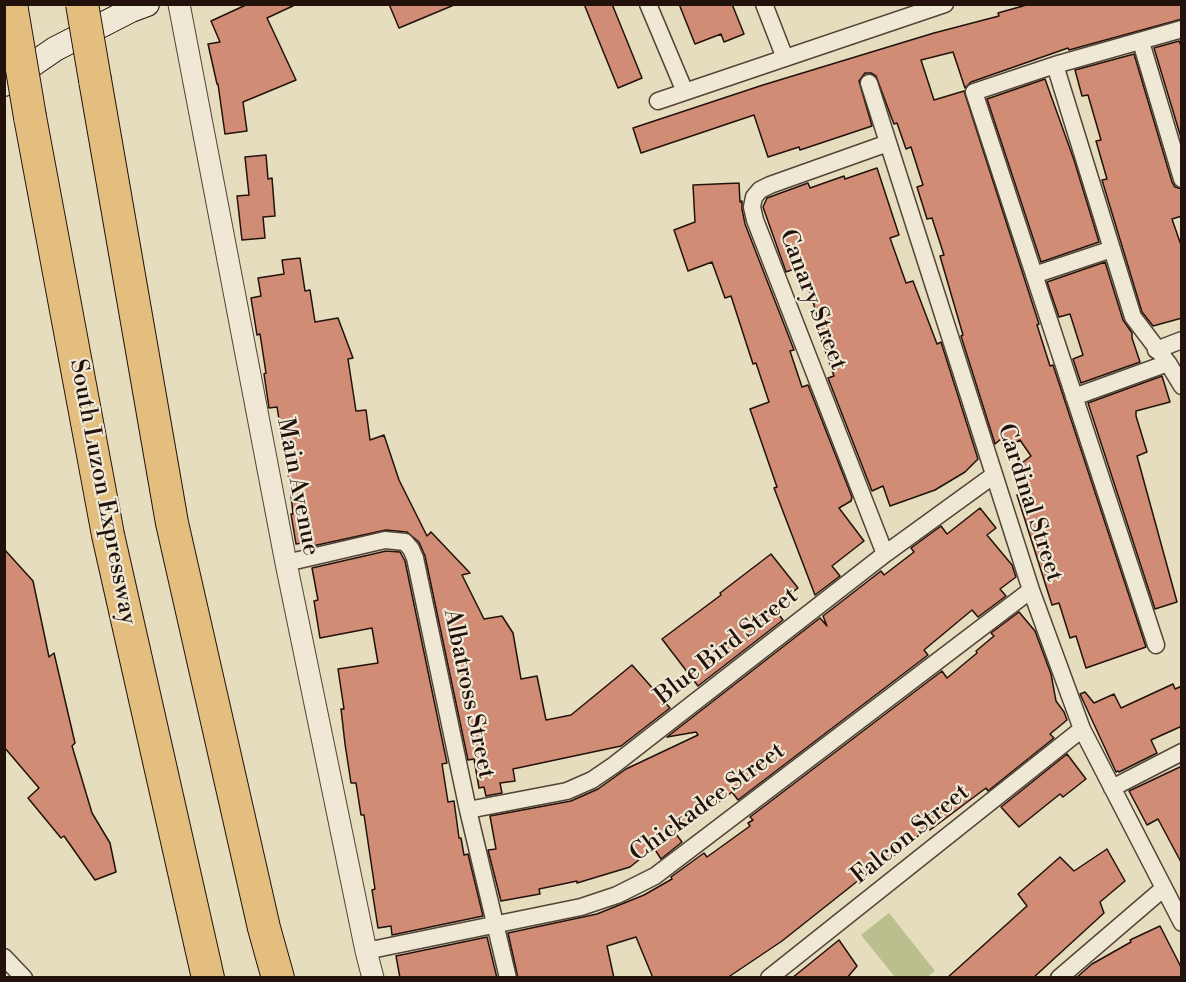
<!DOCTYPE html>
<html>
<head>
<meta charset="utf-8">
<style>
  body { margin:0 }
  #map { position:relative; width:1186px; height:982px; overflow:hidden; background:#e6dcbe; font-family:"Libre Bodoni",serif }
  canvas { display:block }
  .frame { position:absolute; inset:0; border:6px solid #22120b; pointer-events:none }
</style>
</head>
<body>
<div id="map">
<canvas width="1186" height="982"></canvas>
<div class="frame"></div>
</div>
<script>
const g = document.querySelector('canvas').getContext('2d');
g.lineJoin = 'round';
function fillPath(path, color) { g.fillStyle = color; g.fill(path, 'evenodd'); }
const shape = rows => new Path2D(rows.map(r => 'M' + r).join(''));
function strokePath(path, color, width, dash) { g.strokeStyle = color; g.lineWidth = width; g.lineCap = dash ? 'butt' : 'round'; g.setLineDash(dash || []); g.stroke(path); }
function drawText(font, color, halo, rows, align = 'center') {
  g.font = font + ' "Libre Bodoni",serif'; g.lineWidth = 4.5; g.setLineDash([]); g.textBaseline = 'middle'; g.strokeStyle = halo; g.fillStyle = color; for (const [text, x, y, turn = 0] of rows) {
    g.save(); g.translate(x, y); g.rotate((+turn || 0) * Math.PI / 180); g.textAlign = isNaN(turn) ? turn : align; if (halo) g.strokeText(text, 0, 0); g.fillText(text, 0, 0); g.restore();
  }
}
const green = shape([
  [889,913,935,971,927,977,895,977,861,935]
]);
const building = shape([
  [248,4,297,4,267,18,296,80,243,102,247,131,225,134,218,84,217,84,208,44,220,42,211,21,248,4],
  [389,4,454,4,454,5,399,28,389,4],
  [584,4,612,4,642,78,618,88,584,4],
  [679,4,732,4,744,34,724,42,721,34,695,44,679,4],
  [1030,4,1182,4,1182,19,1069,50,1068,48,971,82,965,88,953,52,921,60,934,100,964,91,1039,324,1037,325,1050,366,1053,365,1146,647,1086,668,1076,636,1070,638,1059,603,1052,605,1017,495,1022,494,1014,469,1031,456,1020,440,1004,449,1001,439,995,444,961,336,963,335,940,256,944,255,932,218,927,219,917,187,923,185,911,147,906,149,897,123,894,124,892,119,876,76,871,73,865,73,859,81,872,126,800,150,799,147,768,157,754,115,641,153,633,128,763,85,934,33,999,16,998,13,1030,4],
  [1179,41,1182,48,1182,141,1154,48,1179,41],
  [1134,54,1172,182,1175,187,1182,189,1182,216,1172,219,1182,248,1182,318,1153,326,1142,312,1102,180,1107,179,1096,141,1101,140,1088,95,1082,96,1075,70,1134,54],
  [1045,79,1074,160,1099,242,1041,262,987,99,1045,79],
  [266,155,268,179,272,178,275,216,263,217,265,238,242,240,237,196,249,195,245,157,266,155],
  [877,168,899,235,890,238,906,283,913,281,937,344,941,342,978,459,965,472,935,490,890,506,883,486,872,491,828,378,834,376,821,339,824,338,802,266,786,272,763,207,767,198,808,183,810,188,844,176,845,179,877,168],
  [739,183,740,202,742,201,742,209,745,224,794,350,790,351,802,387,808,385,852,497,851,501,839,508,864,541,832,566,840,576,815,595,774,488,777,487,750,409,769,402,756,363,753,364,731,296,725,298,712,262,688,271,674,230,695,222,693,185,739,183],
  [300,258,305,291,310,290,315,322,338,318,353,358,348,359,356,411,366,410,370,440,384,435,399,480,427,536,431,532,470,573,462,575,484,619,502,616,513,633,521,679,537,676,546,720,571,715,632,665,670,708,621,746,513,769,515,781,500,783,502,793,486,796,484,787,479,788,474,759,468,760,425,556,419,542,407,532,386,530,308,547,307,542,296,544,291,514,293,514,290,486,277,407,269,408,264,374,266,373,260,334,257,335,251,298,261,296,258,278,284,274,282,260,300,258],
  [1105,262,1123,320,1132,333,1132,338,1140,362,1081,383,1073,359,1083,355,1070,314,1059,317,1047,282,1105,262],
  [1162,376,1170,402,1136,411,1136,416,1147,452,1137,456,1177,602,1155,609,1088,403,1162,376],
  [980,508,996,528,987,535,1012,565,1016,577,1000,589,1006,596,978,617,972,610,924,650,928,655,738,800,732,792,676,834,682,842,661,859,654,848,630,867,577,883,577,881,539,889,540,894,501,901,488,850,496,849,490,816,571,801,598,789,626,769,698,735,696,732,667,737,820,618,827,626,823,616,881,571,884,575,914,552,911,548,941,526,947,534,980,508],
  [4,549,33,581,49,657,54,653,75,743,72,746,92,813,110,843,116,872,95,880,64,836,61,838,28,798,39,788,4,747,4,549],
  [386,551,400,552,405,561,447,763,442,764,448,802,454,801,459,838,461,838,464,855,468,854,483,916,392,935,391,926,378,928,372,890,375,889,364,815,361,815,356,783,351,783,345,744,341,709,344,709,338,669,378,663,372,628,320,638,314,601,318,600,312,568,386,551],
  [771,554,798,588,773,607,783,620,698,686,662,639,721,595,720,593,771,554],
  [1019,612,1035,631,1051,674,1056,701,1064,712,1067,720,1050,734,1054,738,988,791,986,788,930,830,928,828,871,874,869,872,782,941,727,978,653,978,636,937,607,946,614,978,518,978,508,933,597,914,644,895,672,879,671,877,704,853,707,857,750,826,748,823,753,820,750,817,942,671,947,678,977,653,976,651,994,636,991,633,1019,612],
  [1173,684,1175,689,1182,686,1182,726,1151,740,1157,753,1119,772,1118,771,1116,772,1080,694,1085,692,1094,703,1114,694,1121,708,1173,684],
  [1067,754,1086,779,1063,797,1060,794,1019,827,1001,807,1067,754],
  [1182,766,1182,864,1158,819,1147,825,1129,791,1182,766],
  [1107,849,1125,881,1100,902,1104,913,1033,978,947,978,1027,906,1018,894,1060,857,1074,871,1107,849],
  [1160,926,1182,969,1182,978,1076,978,1092,964,1131,942,1130,940,1160,926],
  [487,937,497,978,400,978,396,956,487,937],
  [839,940,857,966,847,978,792,978,839,940]
]);
const minor = shape([
  [648,4,685,92],
  [764,4,785,58],
  [1141,42,1182,179],
  [1055,65,1182,29],
  [869,83,1031,590,1082,729,1182,923],
  [658,101,945,4],
  [1034,275,1112,249],
  [1156,350,1182,340],
  [1074,397,1168,363],
  [885,554,755,220,752,207,754,197,760,190,770,185,888,143],
  [286,563,385,540,405,542,411,549,415,558,468,810,508,978],
  [1156,645,974,92,1055,65,1133,317,1168,363,1182,386],
  [1112,788,1182,752],
  [468,810,567,791,592,780,614,765,885,554,994,475],
  [366,951,581,907,617,895,655,876,1031,590],
  [4,957,24,978],
  [769,978,1082,729],
  [1059,978,1164,888]
]);
const tertiary = shape([
  [179,4,286,563,366,951,373,978]
]);
const secondary = shape([
  [4,84,55,49,131,10,147,4]
]);
const motorway = shape([
  [95,80,172,523,264,928,278,978],
  [30,117,108,535,208,978]
]);
const motorwayBridge = shape([
  [11,4,30,117],
  [82,4,95,80]
]);
const streetNames = [
  ["Canary Street",812,300,69],
  ["Main Avenue",297,487,79],
  ["South Luzon Expressway",102,492,79],
  ["Cardinal Street",1029,503,72],
  ["Blue Bird Street",727,647,-38],
  ["Albatross Street",468,694,78],
  ["Chickadee Street",708,803,-36],
  ["Falcon Street",911,835,-39]
];
fillPath(green, '#bbbf8d');
fillPath(building, '#d08c74');
strokePath(building, '#22120b', 1.5);
strokePath(minor, '#534438', 19);
strokePath(tertiary, '#534438', 23);
strokePath(secondary, '#22120b', 26);
strokePath(motorway, '#22120b', 34);
strokePath(minor, '#efe8d5', 16);
strokePath(tertiary, '#efe8d5', 21);
strokePath(secondary, '#efe8d5', 24);
strokePath(motorway, '#e3be7f', 32);
strokePath(motorwayBridge, '#22120b', 34, []);
strokePath(motorwayBridge, '#e3be7f', 32);
drawText('24px', '#22120b', '#efe8d5', streetNames);
</script>
</body>
</html>
